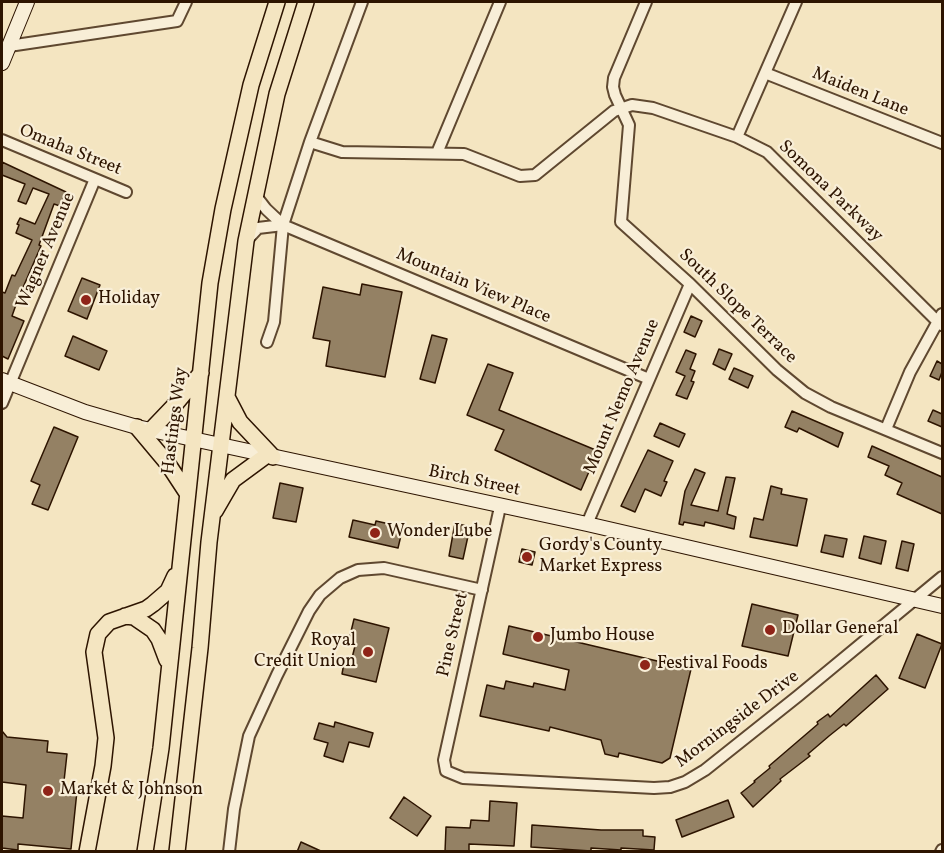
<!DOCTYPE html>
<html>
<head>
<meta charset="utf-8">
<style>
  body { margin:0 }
  #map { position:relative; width:944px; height:853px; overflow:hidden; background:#f4e5c1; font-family:Vollkorn,serif }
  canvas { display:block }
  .frame { position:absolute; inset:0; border:3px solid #2d1400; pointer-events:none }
</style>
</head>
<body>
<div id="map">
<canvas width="944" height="853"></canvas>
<div class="frame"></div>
</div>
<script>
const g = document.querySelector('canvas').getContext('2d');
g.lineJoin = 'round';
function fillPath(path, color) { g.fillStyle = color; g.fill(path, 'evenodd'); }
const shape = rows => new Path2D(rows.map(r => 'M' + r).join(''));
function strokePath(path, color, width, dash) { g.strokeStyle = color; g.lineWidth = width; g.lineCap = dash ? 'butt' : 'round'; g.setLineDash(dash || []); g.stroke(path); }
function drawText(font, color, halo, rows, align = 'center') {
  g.font = font + ' Vollkorn,serif'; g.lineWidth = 4.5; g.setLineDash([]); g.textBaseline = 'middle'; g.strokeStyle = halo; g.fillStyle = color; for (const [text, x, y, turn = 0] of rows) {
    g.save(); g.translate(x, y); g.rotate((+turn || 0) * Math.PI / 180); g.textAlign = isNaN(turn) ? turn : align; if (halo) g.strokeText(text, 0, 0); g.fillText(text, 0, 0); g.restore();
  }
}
const building = shape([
  [2,162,66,192,60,206,54,204,39,245,41,246,18,299,12,316,24,321,8,359,2,356,2,292,5,293,12,275,15,276,32,240,16,233,19,225,17,224,20,218,35,224,49,194,33,188,26,204,18,201,25,184,2,175,2,162],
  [82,278,100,285,87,319,68,311,82,278],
  [362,284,402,292,385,377,326,366,330,341,313,338,323,287,360,295,362,284],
  [691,316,702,321,695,337,684,332,691,316],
  [432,335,447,339,435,383,420,379,432,335],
  [73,336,107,351,99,370,65,356,73,336],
  [719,349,732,354,725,370,713,364,719,349],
  [686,350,696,354,690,369,695,371,691,381,694,382,687,399,676,395,685,376,676,372,686,350],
  [937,361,942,364,942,372,939,380,930,376,937,361],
  [488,364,513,373,499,410,598,451,581,490,495,450,504,430,467,415,488,364],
  [734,368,753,376,748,388,729,379,734,368],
  [933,410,942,414,942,427,928,421,933,410],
  [792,411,843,433,838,447,799,428,797,432,785,427,792,411],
  [660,423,685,434,679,447,654,436,660,423],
  [54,427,78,437,48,510,32,504,40,485,31,481,54,427],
  [872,446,942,477,942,514,897,494,902,483,885,475,889,466,868,457,872,446],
  [648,450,673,461,664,481,667,482,661,496,645,489,635,512,621,506,648,450],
  [695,469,705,473,691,505,718,511,726,477,735,478,727,514,736,517,734,529,705,522,704,526,684,522,683,525,679,524,685,491,695,469],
  [280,483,303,488,296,522,273,518,280,483],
  [771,486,782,489,781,494,807,499,797,546,750,537,754,518,763,520,771,486],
  [353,520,375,525,376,521,403,527,398,548,349,537,353,520],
  [455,523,470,527,463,559,449,556,455,523],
  [825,535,847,539,843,557,821,552,825,535],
  [864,536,886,541,881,564,859,558,864,536],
  [902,541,914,544,908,571,896,568,902,541],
  [522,549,535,552,532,565,519,562,522,549],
  [752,604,798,615,788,656,742,646,752,604],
  [354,619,389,628,376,682,342,674,344,663,352,658,355,646,348,644,354,619],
  [509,626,691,669,670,758,662,763,619,753,618,757,605,754,601,740,550,727,549,731,480,716,487,685,504,689,506,681,533,687,534,683,565,690,569,670,503,654,509,626],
  [917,634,942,644,925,688,899,678,917,634],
  [876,675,888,689,846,726,844,724,829,736,808,754,810,756,780,779,781,781,753,807,741,793,755,782,754,781,770,768,769,766,818,724,817,722,828,714,830,717,876,675],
  [335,722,373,733,369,747,349,742,343,762,324,756,328,743,314,739,319,723,334,727,335,722],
  [2,731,7,737,48,741,47,752,67,754,63,790,77,791,71,849,18,844,18,850,2,848,2,816,23,818,26,785,2,782,2,731],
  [404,797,431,816,417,836,390,818,404,797],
  [728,800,734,817,682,837,676,820,728,800],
  [490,801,517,803,514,846,469,844,469,852,445,852,446,827,470,828,471,820,489,821,490,801],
  [532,825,601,830,643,830,643,836,655,837,654,850,621,848,621,850,591,848,591,851,531,847,532,825],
  [301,842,323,852,297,852,301,842]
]);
const street = shape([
  [646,2,614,78,613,87,615,95,629,125,621,222,690,284,777,370,805,393,831,407,942,453],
  [9,46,177,21,186,2],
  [765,73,942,143],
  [737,137,796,2],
  [2,140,126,192],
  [310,142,342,152,464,154,520,176,535,175,614,111,632,105,653,108,737,137,767,152,939,323,942,325],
  [437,153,500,2],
  [256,196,266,209,283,225],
  [246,241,258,228,283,225,649,379],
  [267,342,274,322,283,225,310,142,362,2],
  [2,403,95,179],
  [886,429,910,372,942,314],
  [500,507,444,760,446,771,463,778,654,788,670,787,685,782,705,770,798,696,942,577],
  [587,524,690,284],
  [229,852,234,809,249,736,277,675,309,611,320,595,340,578,358,570,384,568,482,590],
  [941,852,942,850]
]);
const secondary = shape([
  [2,63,27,2],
  [2,380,85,412,137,427,587,524,942,606]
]);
const primary = shape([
  [228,399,240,422,273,457],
  [137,427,168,464,187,493],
  [151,430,173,407,201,373],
  [215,511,233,480,267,455],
  [125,616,134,617,153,630,159,639,167,660],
  [87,852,103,766,106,738,94,652,98,634,109,622,146,609,153,604,168,591,175,576],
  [145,852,161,748,210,283,223,209,251,85,277,2],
  [177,852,200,648,209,542,246,241,277,94,306,2]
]);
const markers = [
  [86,300,6,"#8f2418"],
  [375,533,6,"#8f2418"],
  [527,557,6,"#8f2418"],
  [770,630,6,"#8f2418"],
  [538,637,6,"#8f2418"],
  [368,652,6,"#8f2418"],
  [645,665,6,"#8f2418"],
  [48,791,6,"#8f2418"]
];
const streetNames = [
  ["Maiden Lane",860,93,22],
  ["Omaha Street",70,151,22],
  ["Somona Parkway",830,192,44],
  ["Wagner Avenue",47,251,-67],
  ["Mountain View Place",473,287,23],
  ["South Slope Terrace",737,307,44],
  ["Mount Nemo Avenue",623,397,-67],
  ["Hastings Way",176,421,-83],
  ["Birch Street",474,482,12],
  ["Pine Street",454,635,-77],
  ["Morningside Drive",738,720,-37]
];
const poiNames = [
  ["Holiday",98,300],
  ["Wonder Lube",387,533],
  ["Gordy's County",539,547],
  ["Market Express",539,568],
  ["Dollar General",782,630],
  ["Jumbo House",550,637],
  ["Royal",356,642,"right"],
  ["Credit Union",356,663,"right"],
  ["Festival Foods",657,665],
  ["Market & Johnson",60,791]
];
fillPath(building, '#948164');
strokePath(building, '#2d1400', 1.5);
strokePath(street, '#5f4830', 14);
strokePath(secondary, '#2d1400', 16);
strokePath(primary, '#2d1400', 18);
strokePath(street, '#f8eed7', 10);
strokePath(secondary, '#f8eed7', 14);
strokePath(primary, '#f4e5c1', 15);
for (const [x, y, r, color] of markers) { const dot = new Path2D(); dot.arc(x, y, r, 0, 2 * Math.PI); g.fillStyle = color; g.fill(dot); strokePath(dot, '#f8eed7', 2); }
drawText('18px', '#2d1400', '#f8eed7', streetNames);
drawText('18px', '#2d1400', '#f8eed7', poiNames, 'left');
</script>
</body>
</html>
